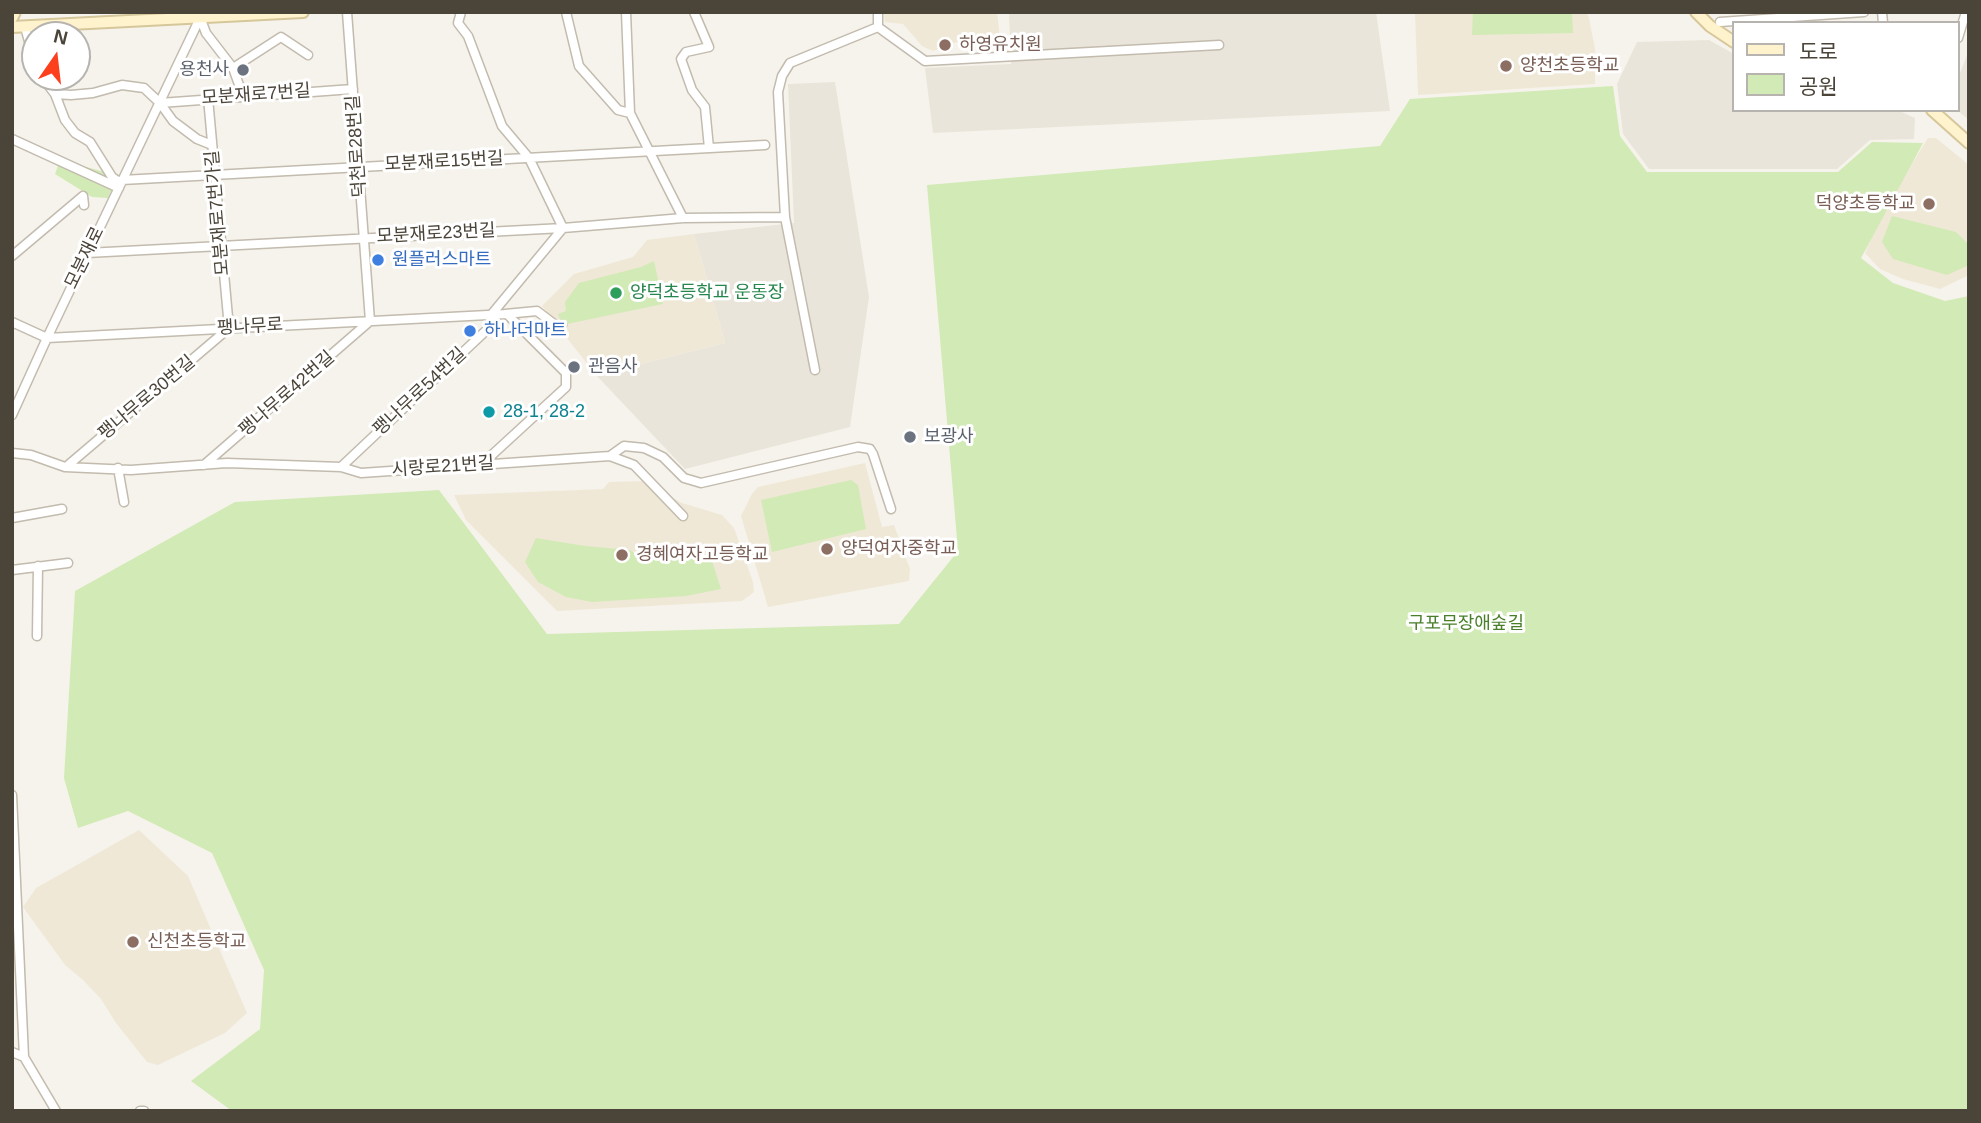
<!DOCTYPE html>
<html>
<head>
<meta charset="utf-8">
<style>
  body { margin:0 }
  #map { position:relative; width:1981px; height:1123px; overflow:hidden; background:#f6f3ec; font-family:Arial,"Noto Sans KR",sans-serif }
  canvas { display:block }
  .frame { position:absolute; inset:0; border:14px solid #4b4439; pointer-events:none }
  .legend { position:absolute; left:1732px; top:21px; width:228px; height:91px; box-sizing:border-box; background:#fff; border:2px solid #b7b4b0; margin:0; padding:9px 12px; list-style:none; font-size:21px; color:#4b4439 }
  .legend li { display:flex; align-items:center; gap:14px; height:35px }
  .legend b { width:35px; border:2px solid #b7b4b0 }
  .north { position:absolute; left:21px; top:21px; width:70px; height:70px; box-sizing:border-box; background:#fff; border:2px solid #b7b4b0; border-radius:50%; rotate:14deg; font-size:19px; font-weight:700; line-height:28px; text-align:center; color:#4b4439 }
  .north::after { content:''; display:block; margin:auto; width:24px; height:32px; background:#fc3f1d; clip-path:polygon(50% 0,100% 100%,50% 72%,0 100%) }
</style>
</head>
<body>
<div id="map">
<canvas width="1981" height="1123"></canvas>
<div class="frame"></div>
<ul class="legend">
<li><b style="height:9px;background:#fff3cd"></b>도로</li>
<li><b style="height:19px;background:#d2eab5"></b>공원</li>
</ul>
<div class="north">N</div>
</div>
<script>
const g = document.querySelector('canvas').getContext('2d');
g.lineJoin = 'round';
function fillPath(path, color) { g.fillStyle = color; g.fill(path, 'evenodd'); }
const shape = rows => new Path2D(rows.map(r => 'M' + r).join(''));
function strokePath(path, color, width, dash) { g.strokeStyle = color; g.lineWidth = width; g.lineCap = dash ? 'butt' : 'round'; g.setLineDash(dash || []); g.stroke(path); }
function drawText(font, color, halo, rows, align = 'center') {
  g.font = font + ' Arial,"Noto Sans KR",sans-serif'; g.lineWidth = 6; g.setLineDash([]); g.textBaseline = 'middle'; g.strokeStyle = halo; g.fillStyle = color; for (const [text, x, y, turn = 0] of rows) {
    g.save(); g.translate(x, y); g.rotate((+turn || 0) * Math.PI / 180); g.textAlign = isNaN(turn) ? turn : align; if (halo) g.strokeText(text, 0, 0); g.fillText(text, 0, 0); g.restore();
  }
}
const residential = shape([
  [1009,12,1376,12,1390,111,933,133,925,68,1011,64],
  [1709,40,1734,54,1734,110,1897,110,1915,118,1914,139,1870,140,1837,169,1649,169,1623,134,1617,84,1637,42],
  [1969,50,1969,120,1957,110,1958,78],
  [835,82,869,297,850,427,685,469,596,375,725,343,694,234,794,223,788,84]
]);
const education = shape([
  [884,12,997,12,1000,39,957,42,933,51,922,46,903,24,885,22],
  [1415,12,1586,12,1589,18,1595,49,1595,84,1418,95],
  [1928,138,1936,138,1969,165,1969,275,1940,289,1903,279,1880,269,1865,253,1876,227,1901,181],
  [694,234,725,343,596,375,542,306,574,274,633,257,647,240],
  [865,463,882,527,894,525,910,569,909,581,768,607,741,516,752,494,758,487],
  [643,481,682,503,722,515,734,528,753,582,754,592,742,601,557,611,466,520,454,495,603,489,609,482],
  [139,830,188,876,247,1013,225,1033,158,1065,147,1062,116,1023,101,999,83,980,65,965,23,907,36,888]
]);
const green = shape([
  [1473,12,1572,12,1573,33,1472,35],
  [1613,86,1620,136,1647,172,1838,172,1872,142,1923,143,1861,258,1893,283,1945,301,1969,296,1969,1111,232,1111,191,1081,260,1029,264,970,212,853,128,811,78,828,64,778,75,591,235,502,439,490,547,634,899,624,958,551,927,185,1380,146,1410,99],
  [60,160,105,172,113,186,108,198,92,197,55,174],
  [1892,216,1956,232,1969,245,1969,265,1947,275,1893,259,1882,242],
  [654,261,663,304,562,325,558,314,566,311,565,302,579,283,641,267],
  [851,480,858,485,866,529,772,552,761,500],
  [536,538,585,546,630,550,640,558,711,558,721,589,686,596,592,602,566,597,538,582,525,562]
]);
const street = shape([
  [461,12,458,23,468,36,502,126,529,158,563,228,491,315],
  [566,12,579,66,618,110,630,113],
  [626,12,630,113,683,218],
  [694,12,709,47,686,52,681,59,692,90,705,107,709,148],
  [1882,12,1883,23],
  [200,17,206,33,233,68,243,96],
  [1720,22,1864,12],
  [25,27,35,63],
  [878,27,925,61,1219,45],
  [1958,38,1966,12],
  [233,68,281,37,308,55],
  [42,77,55,94,65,120,75,133,90,142,112,177,121,183],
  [55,94,71,95,93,93,122,85,144,88,160,103,173,121,197,139,212,145],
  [160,103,353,89],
  [12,139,119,188],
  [122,180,765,145],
  [87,253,563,228,683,218,785,217],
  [12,256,83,196,84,205],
  [505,314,537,311,558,327,562,325],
  [12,322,47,338,507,314,566,373,566,387,481,465],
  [815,370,785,217,778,92,782,76,790,63,878,27,878,12],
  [12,415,47,338,200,18],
  [12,453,31,455,65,467,131,470,227,463,341,467,361,473,610,456,624,446,644,448,663,457,684,478,701,483,858,447,870,449,873,454,891,509],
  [610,456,634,465,683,516],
  [204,465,370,321,347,12],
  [66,467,229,328,208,98],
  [341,467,493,324,491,315],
  [118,468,124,502],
  [12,518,62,509],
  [12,570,68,563],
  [37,636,38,566],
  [12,795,24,1057,56,1111],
  [12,1052,24,1057],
  [140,1111,144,1111]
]);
const secondary = shape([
  [1696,12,1710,26,1734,42],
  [12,18,15,12],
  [12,27,303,12],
  [1932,110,1969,143]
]);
const markers = [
  [945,45,7,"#8d6e63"],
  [1506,66,7,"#8d6e63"],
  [243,70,7,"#6b7280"],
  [1929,204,7,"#8d6e63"],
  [378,260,7,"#3f7fe0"],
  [616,293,7,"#2e9e5b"],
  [470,331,7,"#3f7fe0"],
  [574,367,7,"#6b7280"],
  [489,412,7,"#0f9aa8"],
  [910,437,7,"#6b7280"],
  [827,549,7,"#8d6e63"],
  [622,555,7,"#8d6e63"],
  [133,942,7,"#8d6e63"]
];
const educationNames = [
  ["하영유치원",959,45],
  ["양천초등학교",1520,66],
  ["덕양초등학교",1915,204,"right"],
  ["양덕여자중학교",841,549],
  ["경혜여자고등학교",636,555],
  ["신천초등학교",147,942]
];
const worshipNames = [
  ["용천사",229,70,"right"],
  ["관음사",588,367],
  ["보광사",924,437]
];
const streetNames = [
  ["모분재로7번길",256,95,-4],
  ["덕천로28번길",357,146,-94],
  ["모분재로15번길",444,162,-3],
  ["모분재로7번가길",218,213,-95],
  ["모분재로23번길",436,234,-3],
  ["모분재로",85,258,-64],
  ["팽나무로",250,327,-3],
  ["팽나무로54번길",420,392,-43],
  ["팽나무로42번길",287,394,-41],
  ["팽나무로30번길",147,398,-40],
  ["시랑로21번길",443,467,-4]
];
const shopNames = [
  ["원플러스마트",392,260],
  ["하나더마트",484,331]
];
const leisureNames = [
  ["양덕초등학교 운동장",630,293]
];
const cultureNames = [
  ["28-1, 28-2",503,412]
];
const parkNames = [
  ["구포무장애숲길",1466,624]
];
fillPath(residential, '#eae5da');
fillPath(education, '#efe8d6');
fillPath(green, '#d2eab5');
strokePath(street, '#c2bbae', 11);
strokePath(secondary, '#d6c79b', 14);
strokePath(street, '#fff', 8);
strokePath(secondary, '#fff3cd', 10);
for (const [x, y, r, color] of markers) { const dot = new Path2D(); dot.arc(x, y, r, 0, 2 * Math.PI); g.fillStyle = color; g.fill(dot); strokePath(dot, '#fff', 2.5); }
drawText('18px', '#785e54', '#fff', educationNames, 'left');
drawText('18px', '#5b616d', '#fff', worshipNames, 'left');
drawText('18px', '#4b4439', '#fff', streetNames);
drawText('18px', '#366cbe', '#fff', shopNames, 'left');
drawText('18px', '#27864d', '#fff', leisureNames, 'left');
drawText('18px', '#0d838f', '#fff', cultureNames, 'left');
drawText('18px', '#4a7f2a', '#fff', parkNames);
</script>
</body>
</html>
